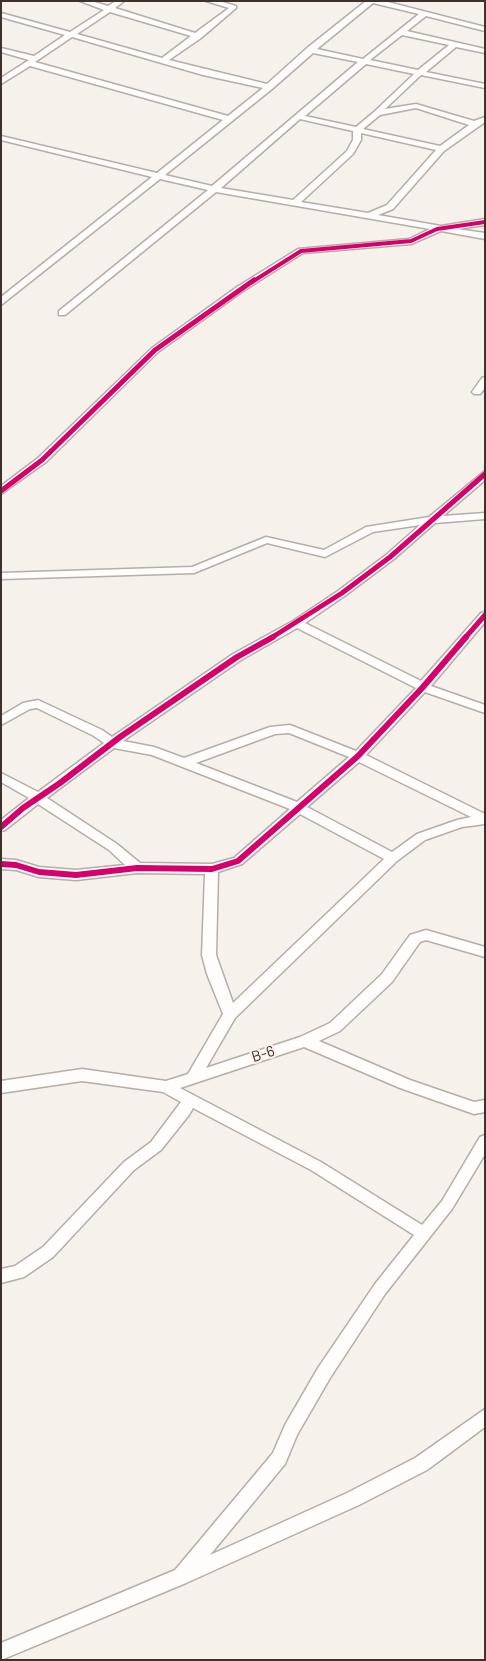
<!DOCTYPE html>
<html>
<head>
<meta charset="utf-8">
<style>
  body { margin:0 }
  #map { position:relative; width:486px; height:1661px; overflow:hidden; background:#f7f1ec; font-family:Barlow,sans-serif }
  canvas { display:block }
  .frame { position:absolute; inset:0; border:2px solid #3e322b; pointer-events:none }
</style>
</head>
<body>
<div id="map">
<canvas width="486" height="1661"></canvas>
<div class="frame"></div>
</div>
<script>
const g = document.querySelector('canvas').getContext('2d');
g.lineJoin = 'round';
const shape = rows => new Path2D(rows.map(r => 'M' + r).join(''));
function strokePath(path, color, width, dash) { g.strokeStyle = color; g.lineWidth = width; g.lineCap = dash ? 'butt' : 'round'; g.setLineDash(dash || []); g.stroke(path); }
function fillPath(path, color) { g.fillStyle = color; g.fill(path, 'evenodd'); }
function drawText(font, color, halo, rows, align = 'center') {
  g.font = font + ' Barlow,sans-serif'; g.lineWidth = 4.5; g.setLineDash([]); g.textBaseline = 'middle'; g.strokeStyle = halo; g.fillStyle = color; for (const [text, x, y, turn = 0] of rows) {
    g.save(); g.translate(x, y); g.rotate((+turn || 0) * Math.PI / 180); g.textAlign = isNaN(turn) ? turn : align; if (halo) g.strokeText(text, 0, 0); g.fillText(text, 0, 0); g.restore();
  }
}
const minor = shape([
  [80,1,91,1,108,6,116,1,124,1,115,8,195,33,229,8,206,1,219,1,236,6,236,8,201,38,169,60,267,84,307,48,366,1,384,1,485,27,485,31,426,16,407,31,485,49,485,53,456,47,426,72,485,84,485,88,421,75,385,109,416,104,474,121,485,117,485,122,444,151,393,209,378,215,441,226,485,219,485,225,457,229,485,233,485,239,441,231,411,244,303,253,243,291,158,352,46,462,1,494,1,486,38,458,152,348,237,287,298,249,409,239,430,229,216,192,65,315,59,315,59,311,208,190,160,179,1,305,1,297,152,177,1,140,1,136,157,173,223,120,30,66,1,84,1,78,29,60,1,52,1,48,34,56,65,35,1,17,1,13,70,32,104,10,80,1],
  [373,3,419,14,363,59,317,49,373,3],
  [110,12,191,36,162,58,77,34,110,12],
  [402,35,449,45,418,70,370,60,402,35],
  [72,37,203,75,263,88,228,116,35,62,72,37],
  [313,53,358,62,212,186,165,175,272,89,313,53],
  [366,64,414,74,374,112,356,127,305,116,366,64],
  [416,108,469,125,440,146,363,129,380,115,416,108],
  [300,119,353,131,353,140,347,151,293,200,221,188,300,119],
  [361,133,436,150,387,205,368,213,301,202,353,154,361,140,361,133],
  [485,377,485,388,480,394,474,394,472,392,482,378,485,377],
  [485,471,485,480,443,516,485,513,485,519,435,523,394,559,346,595,305,623,421,681,481,613,485,612,485,622,431,686,485,705,485,713,425,692,366,755,485,814,485,824,462,827,425,840,397,861,235,1018,206,1068,300,1037,330,1023,382,974,410,935,426,930,485,947,485,957,426,940,420,942,392,982,340,1031,319,1041,410,1080,474,1102,485,1100,485,1112,474,1114,400,1088,304,1047,180,1088,321,1162,422,1225,442,1201,480,1137,485,1135,485,1154,452,1209,385,1294,330,1378,297,1435,285,1464,210,1555,347,1493,415,1458,485,1409,485,1427,427,1470,359,1505,186,1583,1,1660,1,1643,175,1570,273,1453,285,1425,318,1368,375,1284,414,1235,311,1170,193,1108,189,1115,161,1150,134,1170,53,1257,24,1277,1,1283,1,1269,15,1266,43,1247,124,1162,151,1142,181,1102,163,1092,82,1081,1,1093,1,1081,82,1069,166,1081,188,1074,223,1014,207,974,202,955,205,874,137,873,76,880,39,877,16,870,1,869,1,859,16,860,39,867,76,870,125,865,109,850,38,804,5,830,1,831,1,820,29,798,1,782,1,773,38,792,104,743,94,736,37,708,30,709,1,725,1,716,23,703,38,700,102,730,112,737,233,654,293,621,338,591,386,555,420,525,373,532,325,557,267,543,194,573,1,579,1,573,192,567,266,537,324,550,366,527,429,517,485,471],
  [297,628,416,688,356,751,290,725,270,727,184,758,154,747,123,741,241,660,297,628],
  [289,733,349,757,297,802,196,763,275,734,289,733],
  [114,748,152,755,290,809,234,858,212,864,140,863,117,844,47,798,114,748],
  [359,762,471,817,457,820,417,834,392,852,307,807,359,762],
  [300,814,384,859,233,1003,216,955,218,872,242,864,300,814]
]);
const cyclewayFar2 = shape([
  [252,282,301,251,411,241,437,229,485,222]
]);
const cyclewayFar1 = shape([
  [1,491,42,460,155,350,254,280],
  [271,638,342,593,390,557,485,474],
  [465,638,485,615]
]);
const cycleway = shape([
  [1,827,23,808,60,783,120,737,237,657,273,637],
  [1,864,16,865,39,872,76,875,137,868,212,869,238,861,358,756,423,687,466,637]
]);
const streetNames = [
  ["B-6",263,1054,-18]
];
strokePath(minor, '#b5ada8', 3);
fillPath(minor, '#fefdfc');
strokePath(cyclewayFar2, '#d6006c', 4);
strokePath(cyclewayFar1, '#d6006c', 5);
strokePath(cycleway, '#d6006c', 6);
drawText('15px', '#3e322b', '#fcf0e8', streetNames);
</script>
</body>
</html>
